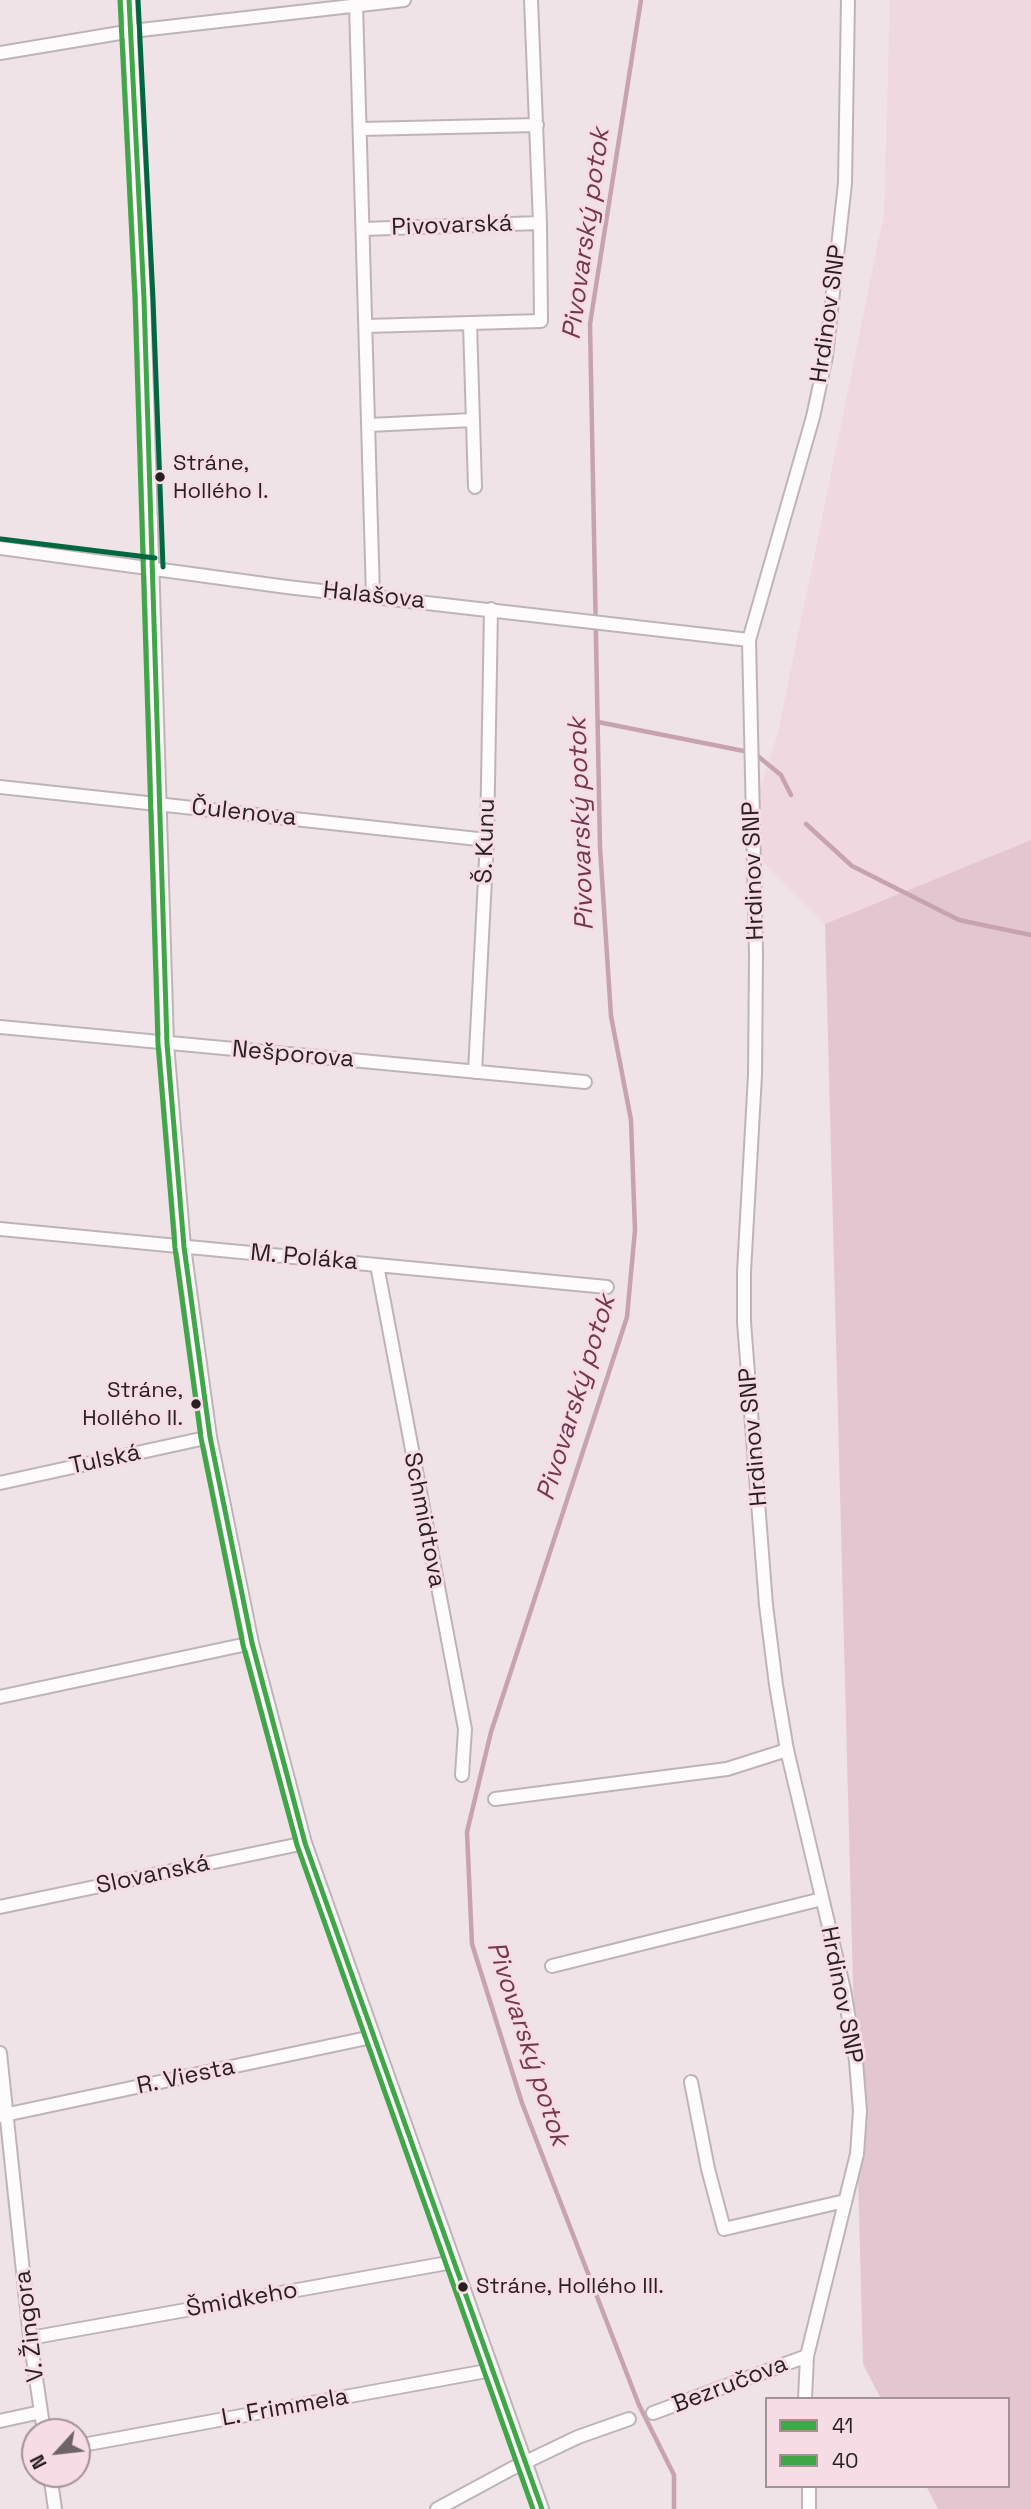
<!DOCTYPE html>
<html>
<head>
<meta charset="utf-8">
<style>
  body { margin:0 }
  #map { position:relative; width:1031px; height:2509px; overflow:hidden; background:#f0e3e7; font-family:"Space Grotesk",sans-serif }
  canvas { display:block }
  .legend { position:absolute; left:765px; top:2397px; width:245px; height:91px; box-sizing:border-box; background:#f6dde5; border:2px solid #a49197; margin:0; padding:9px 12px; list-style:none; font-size:21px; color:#281f22 }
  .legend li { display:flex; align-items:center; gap:14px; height:35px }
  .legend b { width:35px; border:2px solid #a49197 }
  .north { position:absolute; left:21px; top:2418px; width:70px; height:70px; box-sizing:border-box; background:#f6dde5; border:2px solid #a49197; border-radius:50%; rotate:243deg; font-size:19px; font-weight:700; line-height:28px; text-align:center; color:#281f22 }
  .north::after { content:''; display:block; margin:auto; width:24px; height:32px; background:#6e6467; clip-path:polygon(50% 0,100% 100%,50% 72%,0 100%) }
</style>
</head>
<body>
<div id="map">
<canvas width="1031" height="2509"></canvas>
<ul class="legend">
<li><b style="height:9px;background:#3fa747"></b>41</li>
<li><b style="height:9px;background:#3fa747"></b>40</li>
</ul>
<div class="north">N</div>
</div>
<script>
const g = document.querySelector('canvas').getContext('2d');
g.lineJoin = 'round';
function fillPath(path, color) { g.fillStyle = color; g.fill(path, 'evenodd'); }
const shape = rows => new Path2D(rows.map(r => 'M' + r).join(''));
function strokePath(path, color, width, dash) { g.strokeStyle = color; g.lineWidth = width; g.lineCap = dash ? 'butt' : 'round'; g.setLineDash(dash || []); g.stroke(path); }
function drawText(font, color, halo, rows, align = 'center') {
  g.font = font + ' "Space Grotesk",sans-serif'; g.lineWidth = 6; g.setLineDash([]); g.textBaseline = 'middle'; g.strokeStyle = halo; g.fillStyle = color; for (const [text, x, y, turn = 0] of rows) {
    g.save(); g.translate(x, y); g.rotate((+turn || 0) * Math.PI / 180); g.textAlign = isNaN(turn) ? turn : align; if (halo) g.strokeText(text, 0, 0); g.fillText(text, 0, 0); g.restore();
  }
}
const built = shape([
  [890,0,1031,0,1031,840,825,924,743,842,778,733,884,214]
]);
const green = shape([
  [1031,840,1031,2509,938,2509,926,2486,1008,2486,1008,2399,881,2399,863,2364,825,924]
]);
const stream = shape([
  [641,0,590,324,600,848,611,1016,631,1120,635,1230,627,1317,491,1732,467,1832,472,1944,522,2103,639,2405,674,2475,674,2509],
  [598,722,754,753,781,775,791,795],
  [806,824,852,866,959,920,1031,935]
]);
const street = shape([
  [129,0,144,299,167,1044,184,1247,210,1437,252,1643,305,1843,542,2509],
  [356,5,373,596],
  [0,53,132,31,404,0],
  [361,129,537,125],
  [363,229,540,223],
  [470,324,475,487],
  [366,326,541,321,540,223,531,0],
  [369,425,472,420],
  [0,548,287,587,749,640],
  [0,787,487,840],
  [0,1027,585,1082],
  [475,1072,487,840,491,609],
  [0,1229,607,1287],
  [377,1265,465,1729,462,1775],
  [0,1483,210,1437],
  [0,1697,252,1643],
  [495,1799,727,1769,787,1750],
  [0,1907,305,1843],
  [552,1966,822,1899],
  [0,2053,30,2338,44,2432],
  [691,2082,708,2169,724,2229,845,2201],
  [0,2116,372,2037],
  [30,2338,453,2262],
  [805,2399,807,2356,857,2154,860,2111,856,2061,844,1990,787,1750,776,1685,766,1605,744,1322,744,1272,755,1075,756,956,749,640,813,417,826,356,845,183,848,0],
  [653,2413,807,2356],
  [0,2421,41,2412],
  [77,2446,492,2370],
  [50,2474,55,2509],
  [809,2486,809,2509],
  [437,2509,511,2469,578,2437,629,2419]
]);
const bus1 = shape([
  [129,0,144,299,167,1044,184,1247,210,1437,252,1643,305,1843,542,2509]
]);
const bus2 = shape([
  [120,0,135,299,158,1044,175,1248,201,1438,243,1645,297,1845,533,2509]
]);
const bus3 = shape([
  [138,0,153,299,163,567],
  [1,539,155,558]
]);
const markers = [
  [160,477,6,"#281f22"],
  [196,1404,6,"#281f22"],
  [463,2287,6,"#281f22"]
];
const busNames = [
  ["Stráne,",173,464],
  ["Hollého I.",173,492],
  ["Stráne,",183,1391,"right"],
  ["Hollého II.",183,1419,"right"],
  ["Stráne, Hollého III.",476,2287]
];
const streetNames = [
  ["Pivovarská",452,226,-2],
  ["Hrdinov SNP",829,314,-82],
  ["Halašova",374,596,6],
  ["Čulenova",244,813,6],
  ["Š. Kunu",486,841,-88],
  ["Hrdinov SNP",754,871,-92],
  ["Nešporova",293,1055,5],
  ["M. Poláka",304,1258,5],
  ["Hrdinov SNP",754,1437,-95],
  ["Tulská",105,1460,-12],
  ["Schmidtova",424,1520,79],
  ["Slovanská",153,1875,-12],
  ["Hrdinov SNP",841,1995,79],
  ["R. Viesta",186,2077,-12],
  ["Šmidkeho",242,2300,-10],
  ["V. Žingora",30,2326,-97],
  ["Bezručova",730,2385,-21],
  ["L. Frimmela",285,2408,-10]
];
const waterNames = [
  ["Pivovarský potok",587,234,-82],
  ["Pivovarský potok",582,824,-92],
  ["Pivovarský potok",577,1398,-73],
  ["Pivovarský potok",527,2044,72]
];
fillPath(built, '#f0d8e0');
fillPath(green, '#e4c6d0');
strokePath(stream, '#c7a2af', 4.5);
strokePath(street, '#beb4b7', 16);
strokePath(street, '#fdfbfb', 12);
strokePath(bus1, '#3fa747', 5);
strokePath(bus2, '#3fa747', 5);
strokePath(bus3, '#006740', 5);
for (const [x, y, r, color] of markers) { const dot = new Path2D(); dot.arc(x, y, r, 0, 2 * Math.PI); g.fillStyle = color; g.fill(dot); strokePath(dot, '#f6dde5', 2.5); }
drawText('22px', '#281f22', '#f6dde5', busNames, 'left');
drawText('24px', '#281f22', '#f6dde5', streetNames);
drawText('italic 26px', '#743750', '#f6dde5', waterNames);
</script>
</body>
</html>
